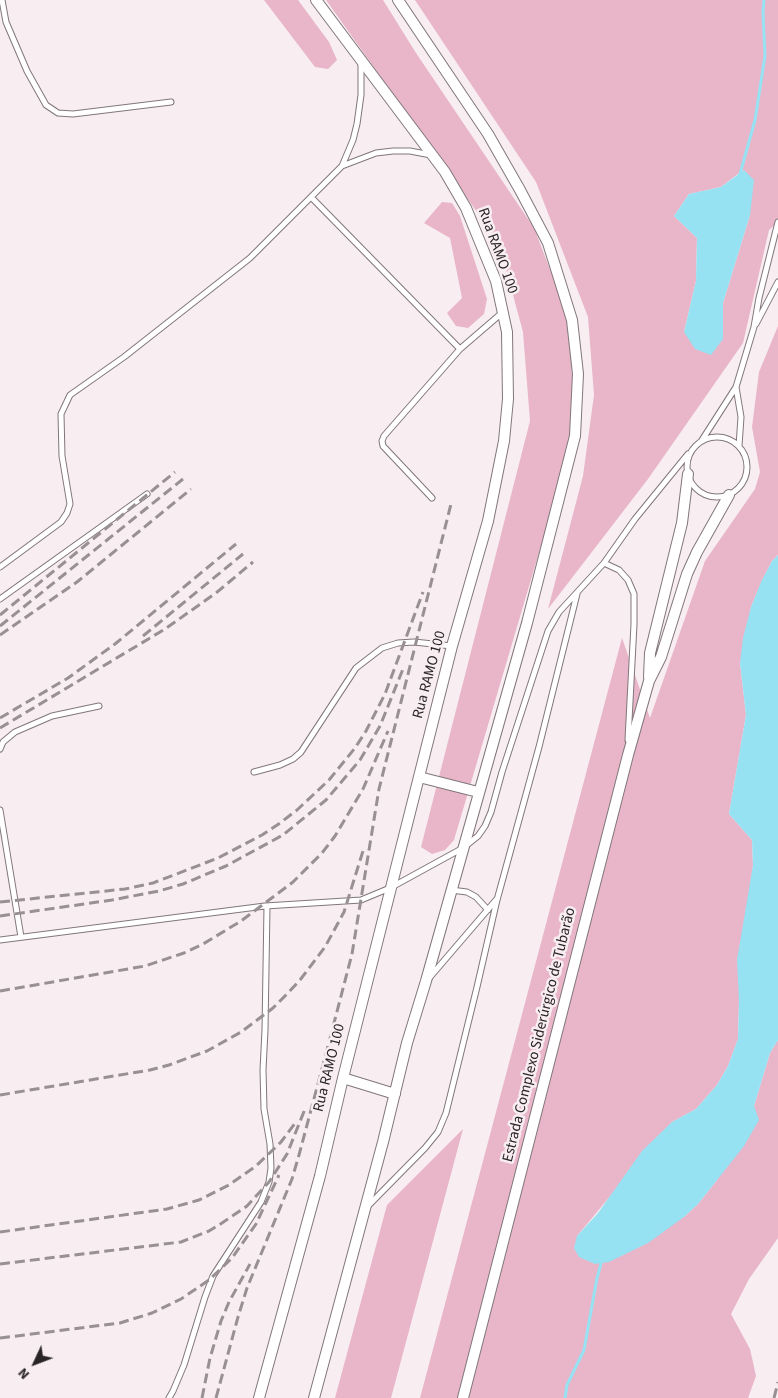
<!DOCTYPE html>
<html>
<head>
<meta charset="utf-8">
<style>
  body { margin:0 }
  #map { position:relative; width:778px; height:1398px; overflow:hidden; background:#f8edf1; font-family:"Source Sans 3",sans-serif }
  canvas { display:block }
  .north { position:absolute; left:10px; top:1338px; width:50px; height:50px; -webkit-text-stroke:4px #f8edf1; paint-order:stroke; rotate:227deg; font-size:14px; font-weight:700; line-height:20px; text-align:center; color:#292527 }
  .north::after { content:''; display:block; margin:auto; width:18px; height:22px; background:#292527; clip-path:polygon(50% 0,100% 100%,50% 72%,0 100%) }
</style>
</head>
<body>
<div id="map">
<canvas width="778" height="1398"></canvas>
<div class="north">N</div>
</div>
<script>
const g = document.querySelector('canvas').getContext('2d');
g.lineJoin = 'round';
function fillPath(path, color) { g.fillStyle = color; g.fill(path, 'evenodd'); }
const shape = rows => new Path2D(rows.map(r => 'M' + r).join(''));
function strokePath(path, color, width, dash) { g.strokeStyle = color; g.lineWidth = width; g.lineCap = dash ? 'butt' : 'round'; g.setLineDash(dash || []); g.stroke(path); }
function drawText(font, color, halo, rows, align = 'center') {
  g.font = font + ' "Source Sans 3",sans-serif'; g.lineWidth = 5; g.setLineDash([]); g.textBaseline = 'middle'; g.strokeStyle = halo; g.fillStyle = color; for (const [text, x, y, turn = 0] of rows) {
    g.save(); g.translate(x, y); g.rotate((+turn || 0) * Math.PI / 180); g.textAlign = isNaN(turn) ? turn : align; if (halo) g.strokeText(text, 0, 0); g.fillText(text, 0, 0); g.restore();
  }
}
const green = shape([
  [264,0,298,0,329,42,337,60,328,69,315,67],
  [326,0,383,0,416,53,534,228,570,321,574,434,454,840,445,850,432,854,421,847,530,421,523,332,499,243],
  [415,0,778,0,778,222,769,230,743,343,648,479,548,609,583,476,594,395,588,317,536,182],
  [743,170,750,215,723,303,723,339,684,332,696,281,697,238,674,216,689,194,721,187],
  [442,202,452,203,460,216,487,299,484,314,468,328,456,326,447,313,462,298,450,238,424,223],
  [778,326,778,555,772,561,761,583,751,607,740,663,746,715,729,814,752,840,753,865,739,1001,738,1039,728,1066,717,1085,696,1109,672,1122,577,1236,684,1217,698,1204,717,1180,754,1106,770,1053,778,1040,778,1238,749,1279,731,1314,750,1349,756,1376,748,1398,420,1398,622,638,650,718,705,561,755,489,760,472,752,427,759,372],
  [463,1129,391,1398,335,1398,387,1205]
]);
const water = shape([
  [744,170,754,180,750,215,723,303,723,339,711,355,695,349,684,332,696,281,697,238,674,216,689,194,721,187],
  [778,555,778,1040,770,1053,754,1106,759,1120,744,1146,698,1204,684,1217,648,1243,609,1262,595,1264,579,1257,574,1248,577,1236,598,1213,642,1151,672,1122,696,1109,717,1085,728,1066,738,1039,739,1001,737,960,753,865,752,840,729,814,746,715,740,663,743,638,751,607,761,582,772,561]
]);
const stream = shape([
  [740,174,755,120,765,56,763,12,764,0],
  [565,1398,567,1385,584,1350,597,1278,602,1260]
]);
const service = shape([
  [2,0,6,22,27,71,46,105,58,113,73,114,171,102],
  [342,166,376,153,393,151,410,151,431,155],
  [311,197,460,349,384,436,382,441,383,446,432,498],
  [756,324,778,282],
  [460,349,503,312],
  [736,387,741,417,739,446],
  '687 467a30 30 0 1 1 60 0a30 30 0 1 1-60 0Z',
  [702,440,736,387,754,327,759,298,778,222],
  [604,563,635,519,688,454],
  [0,567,61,522,67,513,70,504,62,456,61,414,70,395,124,357,250,258,342,166,353,140,357,124,361,95,361,64],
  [0,599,147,494],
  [0,749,3,742,15,732,52,716,99,706],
  [254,772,280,765,293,759,301,752,356,668,382,648,398,643,414,642,452,646],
  [0,810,21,937],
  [451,890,467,892,476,897,488,910],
  [0,940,265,906,361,900,390,888,463,848,478,836,485,826,491,812,502,772,548,631,559,612,604,563,619,570,628,580,634,594,634,624,628,740],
  [430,977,496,900],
  [367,1207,425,1148,438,1132,446,1113,477,987,497,900,539,747,577,594],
  [169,1398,173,1391,184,1365,205,1297,213,1276,261,1202,269,1182,271,1168,270,1144,264,1109,263,1070,265,1030,267,906]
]);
const minor = shape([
  [649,677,650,653,682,523,688,474],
  [419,777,478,792],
  [343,1078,395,1094],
  [259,1398,320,1176,343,1078,452,646,488,521,504,441,508,399,507,332,496,281,466,208,445,172,316,0],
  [314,1398,383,1142,407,1043,426,981,527,623,575,436,578,374,572,320,548,243,520,190,488,134,398,0],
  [463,1398,628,755,649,681,661,657,687,574,697,552,729,495]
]);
const rail = shape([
  [0,615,175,472],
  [0,626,183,479],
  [0,635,77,582,191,489],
  [143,636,243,554],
  [0,718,68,678,115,644,236,544],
  [0,728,165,629,216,593,253,562],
  [0,902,125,889,153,883,218,858,262,835,280,823,297,810,329,780,355,748,366,731,385,694,423,592],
  [0,916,112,900,159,891,183,884,226,866,283,835,326,800,360,760,380,726,403,669],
  [0,991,145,966,184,953,203,944,241,921,293,882,322,853,335,836,363,789,388,731],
  [0,1095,150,1070,169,1065,207,1051,241,1032,273,1008,287,994,300,980,325,947,344,912,363,851],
  [0,1232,167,1209,199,1200,229,1185,256,1166,281,1142,296,1122],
  [0,1264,181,1242,209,1231,222,1223,247,1206,269,1182,287,1154,305,1109],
  [0,1338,120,1323,152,1313,181,1299,209,1280,232,1258,256,1224,279,1175],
  [202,1398,210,1358,221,1321,229,1302,250,1264],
  [216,1398,238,1317,247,1288,292,1179,299,1155,327,1050,352,954,379,789,451,504],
  [774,1398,778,1382]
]);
const streetNames = [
  ["Rua RAMO 100",497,251,70],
  ["Rua RAMO 100",430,675,-75],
  ["Estrada Complexo Siderúrgico de Tubarão",540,1035,-76],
  ["Rua RAMO 100",330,1068,-76]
];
fillPath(green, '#e8b5c9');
fillPath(water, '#97e2f2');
strokePath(stream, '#97e2f2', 3);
strokePath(service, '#81777a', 7);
strokePath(minor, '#81777a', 12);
strokePath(service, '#fff', 5);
strokePath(minor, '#fff', 10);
strokePath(rail, '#989093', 3, [10, 5]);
drawText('15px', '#292527', '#f8edf1', streetNames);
</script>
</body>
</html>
